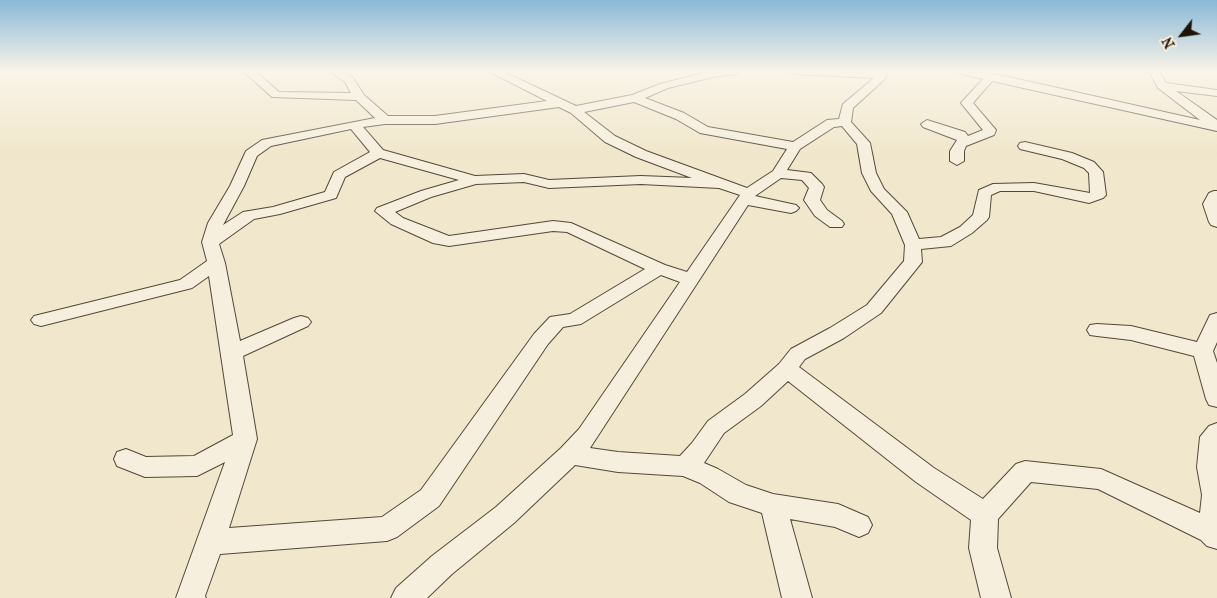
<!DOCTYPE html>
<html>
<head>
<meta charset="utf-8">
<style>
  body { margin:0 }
  #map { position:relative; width:1217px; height:598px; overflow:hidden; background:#f1e7cc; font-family:"IM FELL French Canon",serif }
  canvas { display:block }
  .north { position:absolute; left:1157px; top:10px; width:50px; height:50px; -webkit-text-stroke:4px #f6efde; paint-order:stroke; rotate:240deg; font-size:14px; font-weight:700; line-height:20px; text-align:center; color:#1e1406 }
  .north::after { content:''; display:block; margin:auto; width:18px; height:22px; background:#1e1406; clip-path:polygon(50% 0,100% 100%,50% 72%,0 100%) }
</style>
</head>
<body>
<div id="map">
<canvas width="1217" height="598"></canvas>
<div class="north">N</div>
</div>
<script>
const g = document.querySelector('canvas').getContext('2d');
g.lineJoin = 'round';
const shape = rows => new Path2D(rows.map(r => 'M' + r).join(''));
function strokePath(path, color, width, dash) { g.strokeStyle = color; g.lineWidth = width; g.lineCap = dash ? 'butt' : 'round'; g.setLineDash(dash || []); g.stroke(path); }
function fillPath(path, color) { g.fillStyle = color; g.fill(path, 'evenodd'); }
const street = shape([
  [243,71,255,71,279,92,351,93,345,82,329,71,342,71,353,78,364,95,388,116,435,116,547,101,488,71,502,71,576,106,632,95,660,84,711,71,740,71,735,74,713,77,668,88,645,98,684,113,708,127,793,142,827,120,839,119,843,104,874,78,794,74,789,71,887,71,886,78,853,108,851,122,870,143,876,173,884,189,907,212,919,239,941,237,960,227,973,215,979,190,993,184,1034,183,1090,193,1089,173,1084,168,1062,159,1020,149,1018,146,1020,143,1025,142,1072,153,1094,162,1103,172,1106,195,1103,198,1089,203,1034,191,1000,191,991,195,989,217,987,220,972,233,951,246,921,249,922,262,881,313,844,338,805,359,799,367,934,468,983,499,1016,464,1025,461,1101,469,1200,513,1202,495,1197,467,1200,437,1209,426,1217,423,1217,549,1207,546,1201,540,1098,489,1031,482,998,519,997,548,1011,598,981,598,969,548,971,520,916,482,788,381,761,406,724,433,704,463,718,469,746,485,773,494,838,504,868,517,872,525,868,533,859,537,835,527,790,519,812,598,782,598,762,513,729,502,700,483,683,476,618,472,575,465,514,523,452,574,427,598,391,598,396,588,432,556,496,507,561,448,579,429,680,282,661,275,581,324,563,327,548,344,439,506,397,537,387,541,220,554,205,596,206,598,176,598,225,462,197,476,145,477,117,466,114,459,117,452,126,449,146,457,194,456,233,435,209,276,192,288,41,326,34,324,31,320,34,316,180,280,207,261,202,242,208,223,230,186,246,151,262,140,375,118,356,100,272,97,243,71],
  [634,102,676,119,700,133,787,149,773,171,747,188,646,151,615,136,584,112,634,102],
  [559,107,571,113,605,142,636,157,692,178,641,176,549,180,524,174,475,176,383,150,363,127,385,124,435,124,559,107],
  [842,126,857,144,862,173,871,191,892,214,905,245,904,261,867,305,830,328,791,349,779,364,745,394,708,421,692,443,680,456,618,452,590,448,748,205,791,213,796,211,799,208,796,205,755,196,781,178,802,180,809,188,804,200,815,216,830,227,842,227,844,224,842,221,827,210,820,200,824,187,822,184,811,173,787,170,800,149,834,127,842,126],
  [351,129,370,152,334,172,325,192,273,207,243,212,223,225,244,186,257,156,271,146,351,129],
  [380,158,459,180,421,191,377,208,375,211,391,224,433,243,449,246,553,231,567,232,645,269,570,314,550,317,534,334,421,490,382,517,229,528,257,439,243,356,308,326,311,322,308,318,301,316,294,318,240,341,225,263,219,244,254,219,280,214,336,198,345,177,380,158],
  [524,182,549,188,641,184,719,188,740,195,687,272,665,265,571,223,553,221,449,236,403,218,395,212,431,197,476,184,524,182],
  [957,71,991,73,1200,120,1158,88,1149,71,1159,71,1166,83,1217,90,1217,96,1176,91,1217,120,1217,131,992,81,973,103,996,130,994,135,966,146,964,151,964,161,957,165,950,161,950,151,957,140,923,127,921,124,927,120,965,132,968,136,983,130,961,103,983,79,958,73,957,71],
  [1214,191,1217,191,1217,227,1211,225,1209,222,1203,204,1209,193,1214,191],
  [1217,313,1217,342,1213,351,1217,363,1217,407,1209,405,1206,399,1194,356,1131,340,1097,336,1090,335,1087,330,1090,325,1097,324,1131,326,1197,342,1210,315,1217,313]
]);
strokePath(street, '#534938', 2);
fillPath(street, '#f6efde');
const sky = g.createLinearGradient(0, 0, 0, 155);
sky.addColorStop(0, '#89b8d7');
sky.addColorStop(0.46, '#f9f4e8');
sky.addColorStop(1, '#f9f4e800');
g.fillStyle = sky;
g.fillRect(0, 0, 1217, 155);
</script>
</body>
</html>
